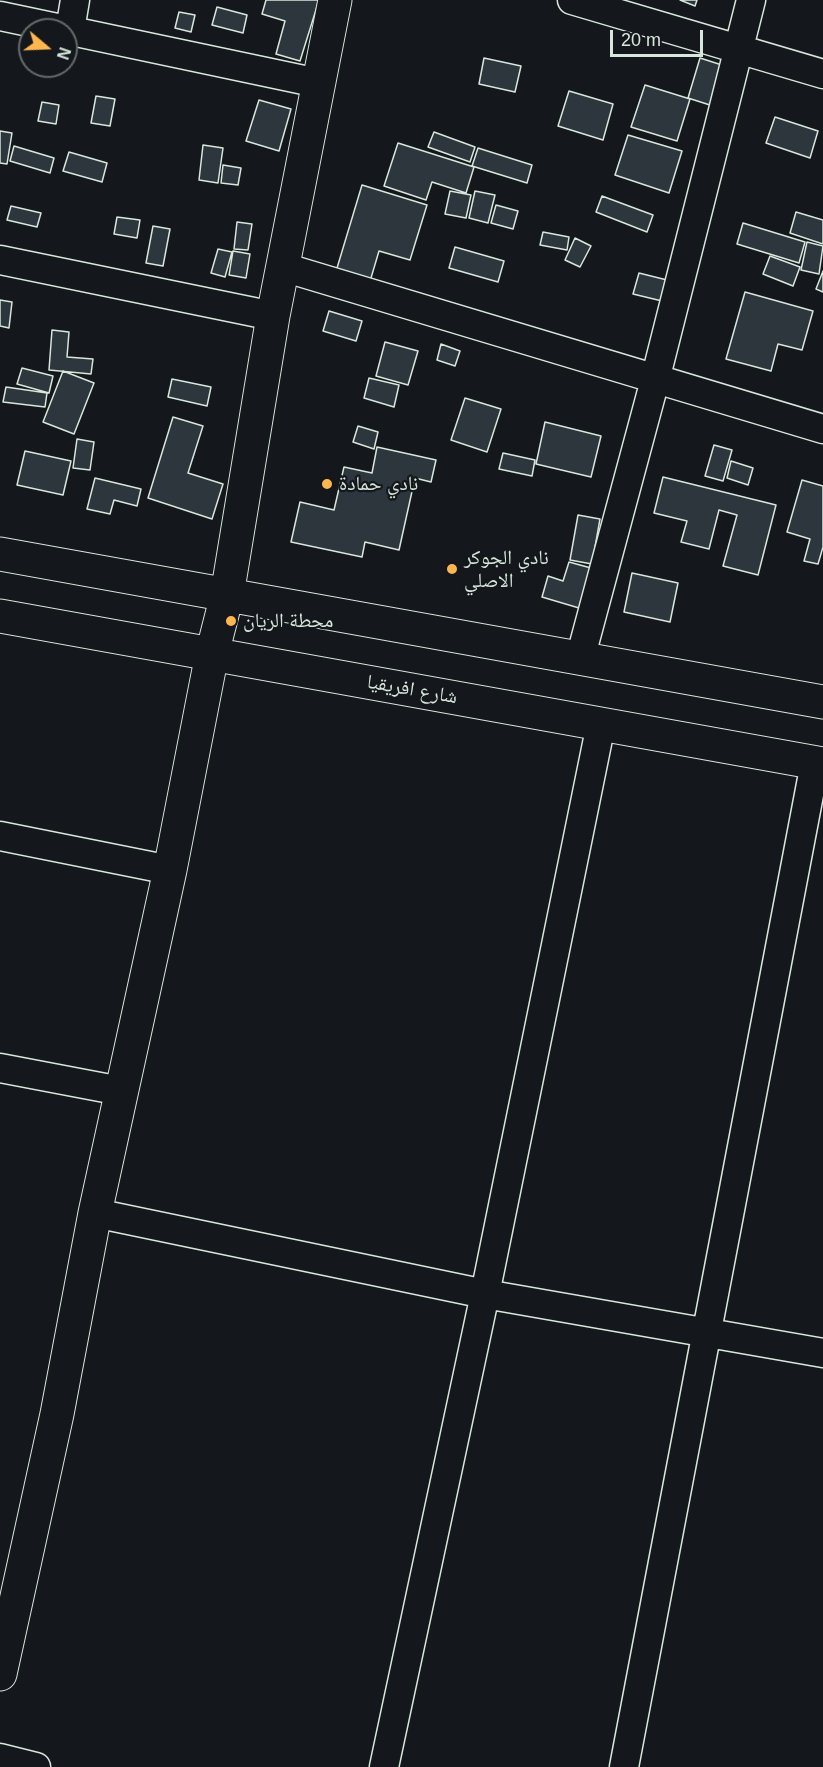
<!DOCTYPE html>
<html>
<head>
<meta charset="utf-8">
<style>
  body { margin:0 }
  #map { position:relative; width:823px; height:1767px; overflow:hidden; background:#14181c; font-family:Helvetica,sans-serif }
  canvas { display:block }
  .north { position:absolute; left:18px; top:18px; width:60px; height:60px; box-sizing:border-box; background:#14181c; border:2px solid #626a69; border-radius:50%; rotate:109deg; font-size:16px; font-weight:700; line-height:24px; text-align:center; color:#d8e6dc }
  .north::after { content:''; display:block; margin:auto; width:21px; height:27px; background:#ffb74d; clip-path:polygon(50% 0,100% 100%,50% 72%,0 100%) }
  .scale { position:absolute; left:610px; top:30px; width:93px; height:27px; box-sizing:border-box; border:3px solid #d8e6dc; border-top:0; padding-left:8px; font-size:18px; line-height:21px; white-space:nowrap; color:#d8e6dc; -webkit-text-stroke:4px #14181c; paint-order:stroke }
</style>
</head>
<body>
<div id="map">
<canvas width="823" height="1767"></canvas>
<div class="north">N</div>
<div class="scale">20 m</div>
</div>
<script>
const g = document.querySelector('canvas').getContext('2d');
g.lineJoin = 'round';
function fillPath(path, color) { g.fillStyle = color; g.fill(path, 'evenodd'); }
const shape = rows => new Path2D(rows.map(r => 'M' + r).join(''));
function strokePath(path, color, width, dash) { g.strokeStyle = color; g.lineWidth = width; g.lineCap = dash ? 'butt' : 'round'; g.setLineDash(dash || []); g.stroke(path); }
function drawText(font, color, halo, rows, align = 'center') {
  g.font = font + ' Helvetica,"Noto Naskh Arabic",sans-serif'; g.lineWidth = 4.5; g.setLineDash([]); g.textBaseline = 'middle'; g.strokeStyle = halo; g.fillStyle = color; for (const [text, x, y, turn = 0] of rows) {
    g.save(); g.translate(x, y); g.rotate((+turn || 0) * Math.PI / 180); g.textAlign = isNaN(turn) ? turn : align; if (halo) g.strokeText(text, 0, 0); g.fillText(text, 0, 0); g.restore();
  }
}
const building = shape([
  [266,0,319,0,300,61,276,54,285,21,262,14,266,0],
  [680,0,697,0,695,6,680,0],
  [217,7,247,15,243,33,212,25,217,7],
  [179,12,195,15,191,32,175,28,179,12],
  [484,58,521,66,515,92,479,84,484,58],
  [700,58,725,66,713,106,688,98,700,58],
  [645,85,690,99,677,141,631,127,645,85],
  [569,91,613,104,603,140,558,126,569,91],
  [96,96,115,99,110,126,91,123,96,96],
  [259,100,291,109,279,151,246,141,259,100],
  [42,102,59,105,56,124,38,121,42,102],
  [775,117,818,131,810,158,766,143,775,117],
  [0,131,12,133,7,164,0,163,0,131],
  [434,132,475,147,470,162,428,147,434,132],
  [628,135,682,151,669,193,615,175,628,135],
  [398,143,474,167,466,193,432,182,426,200,384,186,398,143],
  [203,145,223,148,218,183,199,180,203,145],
  [14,146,54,158,50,173,10,161,14,146],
  [478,148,532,165,527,183,472,166,478,148],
  [69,152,107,163,102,182,63,171,69,152],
  [223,165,241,168,238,185,221,183,223,165],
  [362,185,427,205,410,260,379,251,368,288,334,278,362,185],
  [450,191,471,195,466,218,445,214,450,191],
  [475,191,495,195,488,223,469,218,475,191],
  [602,196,653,215,647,232,596,212,602,196],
  [496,205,518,211,513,229,491,223,496,205],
  [11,206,41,213,37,227,7,220,11,206],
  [796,212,823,220,823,244,790,233,796,212],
  [117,217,140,220,137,238,114,234,117,217],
  [237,222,252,224,248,250,234,249,237,222],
  [743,223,805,242,799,263,737,244,743,223],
  [153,226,170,229,163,266,146,263,153,226],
  [543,232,569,237,567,250,540,245,543,232],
  [575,238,591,246,580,267,565,260,575,238],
  [807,242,823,246,819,274,801,270,807,242],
  [455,247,504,261,498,282,449,268,455,247],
  [218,249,232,252,225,277,211,273,218,249],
  [233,251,250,254,246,278,229,275,233,251],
  [770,256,800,267,793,286,763,274,770,256],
  [823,271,823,292,816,289,823,271],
  [639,273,667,280,662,301,633,294,639,273],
  [745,292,813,311,802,350,778,344,771,371,726,359,745,292],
  [0,300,12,302,9,328,0,326,0,300],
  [329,311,362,321,356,341,323,331,329,311],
  [52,330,69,332,67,357,93,359,91,374,49,370,52,330],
  [385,342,418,351,408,385,376,376,385,342],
  [441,344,460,351,455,366,437,360,441,344],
  [22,368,53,376,49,393,17,384,22,368],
  [63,371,94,383,74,434,43,422,63,371],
  [369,378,399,385,394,407,364,398,369,378],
  [172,379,211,387,207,406,168,397,172,379],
  [6,387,47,393,45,407,3,402,6,387],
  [465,398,501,409,487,452,451,440,465,398],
  [173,417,203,426,188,473,223,484,212,519,148,498,173,417],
  [545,422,601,436,591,477,536,464,545,422],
  [358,426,378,432,374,449,353,442,358,426],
  [77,439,94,442,90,470,73,468,77,439],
  [714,445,732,450,723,481,705,476,714,445],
  [377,447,436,460,431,482,415,478,399,550,365,542,362,557,291,542,300,502,334,510,344,467,372,473,377,447],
  [25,451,71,461,63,495,17,485,25,451],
  [503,453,535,460,532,476,499,469,503,453],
  [731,461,753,468,748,485,727,478,731,461],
  [663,477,776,505,758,575,723,566,737,515,719,510,709,549,681,542,687,521,654,513,663,477],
  [95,478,141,489,137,506,114,500,110,514,87,509,95,478],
  [802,480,823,486,823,547,818,564,804,561,810,539,787,532,802,480],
  [578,515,600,519,592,564,570,560,578,515],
  [569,562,591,568,579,608,542,597,548,576,563,581,569,562],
  [632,573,678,583,670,622,624,612,632,573]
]);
const minor = shape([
  [572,0,823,74],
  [0,16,318,83],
  [70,30,75,0],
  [0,260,273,316],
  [283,267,823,429],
  [580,659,655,380,751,0],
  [0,836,170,870],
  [0,1068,121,1091],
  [95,1213,485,1294,823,1353],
  [0,1758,36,1767],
  [384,1767,485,1294,601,724],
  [624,1767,815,763]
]);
const tertiary = shape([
  [0,554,823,702],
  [0,616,823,764],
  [0,1674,57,1414,95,1213,170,870,212,654,227,595,273,316,335,0]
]);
const markers = [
  [327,484,6,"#ffb74d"],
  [452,569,6,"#ffb74d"],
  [231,621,6,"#ffb74d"]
];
const poiNames = [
  ["نادي حمادة",339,484],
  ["نادي الجوكر",464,558],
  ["الاصلي",464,581],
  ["محطة الريان",243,621]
];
const streetNames = [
  ["شارع افريقيا",412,690,10]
];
fillPath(building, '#2c363c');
strokePath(building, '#d8e6dc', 1.5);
strokePath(minor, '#d8e6dc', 31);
strokePath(tertiary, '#d8e6dc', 35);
strokePath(minor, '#14181c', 28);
strokePath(tertiary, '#14181c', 33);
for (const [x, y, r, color] of markers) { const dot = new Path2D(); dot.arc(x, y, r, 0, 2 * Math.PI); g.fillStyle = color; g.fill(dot); strokePath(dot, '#14181c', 2); }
drawText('20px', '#d8e6dc', '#14181c', poiNames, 'left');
drawText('20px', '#d8e6dc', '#14181c', streetNames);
</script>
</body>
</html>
